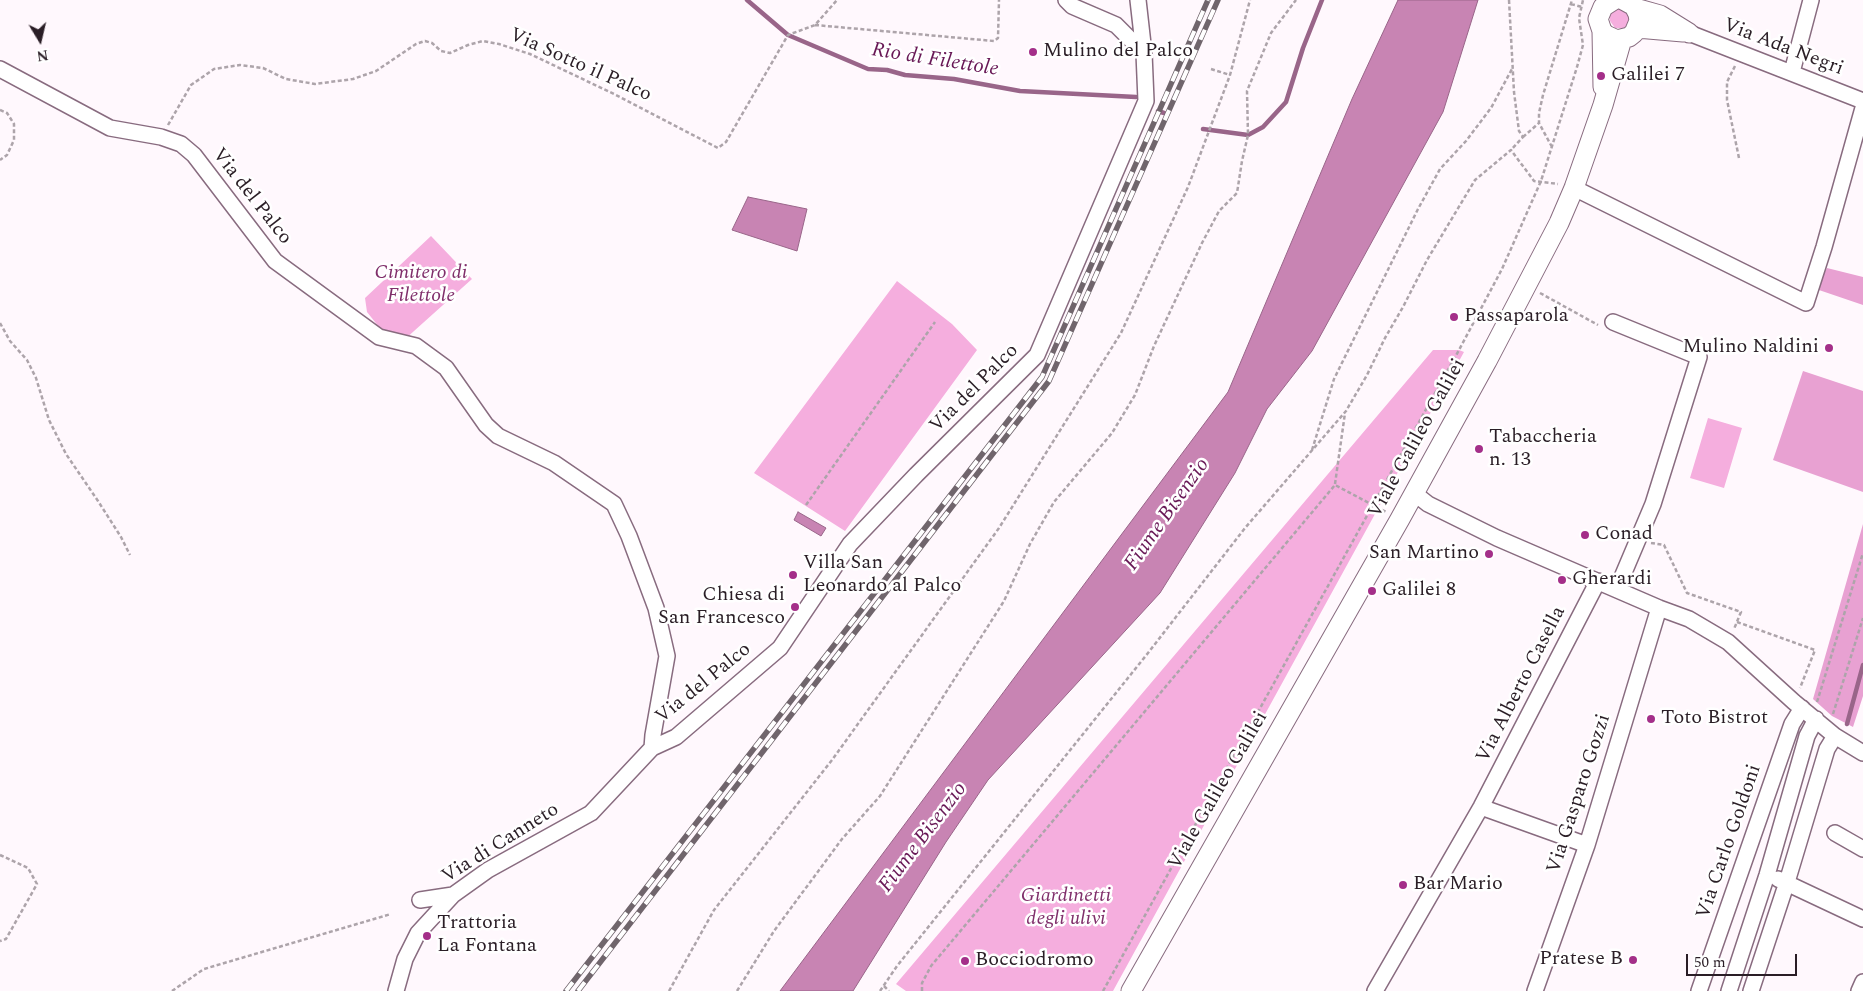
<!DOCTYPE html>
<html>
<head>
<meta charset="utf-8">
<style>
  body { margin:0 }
  #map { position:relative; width:1863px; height:991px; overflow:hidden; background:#fff8fd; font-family:Spectral,serif }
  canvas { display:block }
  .north { position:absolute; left:15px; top:15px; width:50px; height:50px; -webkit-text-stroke:4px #fff; paint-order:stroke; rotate:171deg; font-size:14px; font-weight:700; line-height:20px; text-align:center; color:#2a1e26 }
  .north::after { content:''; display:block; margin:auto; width:18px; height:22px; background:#2a1e26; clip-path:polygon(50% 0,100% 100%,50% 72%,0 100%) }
  .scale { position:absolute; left:1686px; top:954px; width:111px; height:22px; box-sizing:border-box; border:2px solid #2a1e26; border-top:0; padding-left:6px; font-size:15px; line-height:18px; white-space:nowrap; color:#2a1e26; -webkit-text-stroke:4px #fff; paint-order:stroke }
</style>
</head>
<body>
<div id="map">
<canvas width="1863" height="991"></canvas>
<div class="north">N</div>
<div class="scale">50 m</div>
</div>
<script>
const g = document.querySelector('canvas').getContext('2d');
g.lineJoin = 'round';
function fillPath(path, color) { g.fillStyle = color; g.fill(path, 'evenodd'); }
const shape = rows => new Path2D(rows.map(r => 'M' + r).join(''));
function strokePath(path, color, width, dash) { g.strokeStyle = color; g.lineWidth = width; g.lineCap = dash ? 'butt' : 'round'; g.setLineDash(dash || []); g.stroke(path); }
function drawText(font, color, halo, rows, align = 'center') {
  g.font = font + ' Spectral,serif'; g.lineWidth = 5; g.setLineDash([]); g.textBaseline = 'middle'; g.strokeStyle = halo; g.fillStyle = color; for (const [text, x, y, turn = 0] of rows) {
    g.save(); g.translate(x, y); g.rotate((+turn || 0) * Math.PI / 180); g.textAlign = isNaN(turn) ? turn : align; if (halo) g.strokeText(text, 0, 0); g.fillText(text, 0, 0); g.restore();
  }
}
const green = shape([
  [1617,7,1631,14,1628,26,1624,28,1615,28,1610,21,1610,12],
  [431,236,472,279,404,340,383,332,367,312,365,298],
  [897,281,952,324,977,350,845,531,754,473],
  [1433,350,1459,350,1464,352,1113,991,906,991,896,984],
  [1708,418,1742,428,1724,488,1690,478]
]);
const forest = shape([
  [1827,268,1863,277,1863,305,1816,289],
  [1803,371,1863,391,1863,492,1773,460],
  [1863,524,1863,696,1853,727,1832,716,1813,699]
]);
const water = shape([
  [1398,0,1478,0,1443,112,1312,351,1267,409,1235,473,1160,593,988,780,946,842,853,991,780,991,1228,392,1352,99,1398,0],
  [748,197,807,209,797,251,732,230,748,197],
  [798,512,826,528,821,536,794,520,798,512]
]);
const stream = shape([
  [747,0,788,35,868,69,887,70,905,75,954,79,1020,91,1136,97],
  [1158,111,1164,113],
  [1203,129,1248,135,1263,127,1286,102,1303,48,1322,0],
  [1847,724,1863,665]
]);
const path = shape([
  [1509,0,1514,92,1519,131,1523,137,1511,150],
  [1571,4,1582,7],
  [815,25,994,41,998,38,999,0],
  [1157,55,1171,57],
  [1735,66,1727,82,1727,100,1739,158],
  [1211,69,1230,75],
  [0,110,7,113,14,124,14,140,7,155,0,160],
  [168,125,191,85,214,69,240,65,263,68,286,79,315,84,353,79,376,71,416,44,425,41,432,43,441,51,450,53,468,45,483,41,499,44,530,54,614,94,718,148,726,142,788,35,815,25,837,0],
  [1523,137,1539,123],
  [1552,147,1539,123,1539,113,1543,95,1572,0],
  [1540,293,1598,325],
  [0,323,10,341,27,360,36,378,49,420,66,454,98,501,121,537,130,555],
  [1312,450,1334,379,1418,209,1440,169,1466,141,1491,108,1512,69],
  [1335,484,1345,413],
  [806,505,935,322],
  [1651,543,1664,545,1687,593,1741,612,1734,629],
  [1737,622,1815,650,1800,688],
  [1817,702,1863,553],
  [1833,714,1863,618],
  [0,855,28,868,37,884,6,939,0,941],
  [884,986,889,991],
  [172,991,204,969,391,914],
  [669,991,714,910,832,760,999,528,1121,333,1188,187,1230,75,1250,0],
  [737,991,774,931,842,839,880,796,1004,601,1030,544,1054,502,1112,433,1135,395,1154,346,1202,243,1219,211,1237,193,1242,161,1248,135,1247,91,1271,33,1296,0],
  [880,991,897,966,1148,653,1245,528,1346,411,1367,375,1385,338,1403,307,1427,260,1475,180,1511,150,1534,181,1558,184],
  [922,991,922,983,931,966,1335,485,1386,512],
  [1103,991,1459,350,1502,269,1541,181,1577,67,1583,45,1579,18,1583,0]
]);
const minor = shape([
  [1066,0,1072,6,1116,25,1144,53],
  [1689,33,1863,101],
  [0,69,110,128,161,137,181,144,194,155,275,261,379,337,416,346,446,368,486,425,498,436,554,463,614,504,629,536,656,608,667,656,653,735,652,748,676,737,780,648,850,544,916,475,1037,355,1146,101,1144,53,1138,0],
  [1792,72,1811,0],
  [1574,188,1806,303,1824,247,1863,108],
  [1613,322,1699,357,1653,504,1617,589],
  [1414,493,1428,504,1497,538,1659,608,1689,619,1728,642,1794,702,1835,736,1863,753],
  [1481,807,1587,845],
  [1835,833,1863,849],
  [1778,879,1863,919],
  [420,900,453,895],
  [396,991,405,959,418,933,453,895,488,870,591,813,652,748],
  [1375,991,1481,807,1598,581],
  [1535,991,1587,845,1659,608],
  [1699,991,1792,724,1802,708],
  [1729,991,1767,875,1807,736,1816,719],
  [1751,991,1787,882,1827,749,1835,736],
  [1859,991,1863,982]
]);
const major = shape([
  [1614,0,1603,7,1598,19,1602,31,1606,35,1617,40,1629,37,1634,33,1639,21,1638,14,1634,6,1623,0],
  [1635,8,1660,15,1689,33],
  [1637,28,1683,32],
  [1602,31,1603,87],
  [1131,991,1400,519,1487,361,1559,223,1574,188,1603,105,1622,39]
]);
const rail = shape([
  [566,991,1042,377,1208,0],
  [578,991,1049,381,1218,0]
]);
const markers = [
  [1033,52,5,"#a42f89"],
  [1601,76,5,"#a42f89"],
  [1454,317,5,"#a42f89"],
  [1829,348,5,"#a42f89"],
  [1479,449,5,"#a42f89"],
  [1585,535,5,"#a42f89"],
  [1489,554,5,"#a42f89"],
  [793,575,5,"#a42f89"],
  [1562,580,5,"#a42f89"],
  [1372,591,5,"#a42f89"],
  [795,607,5,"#a42f89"],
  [1651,719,5,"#a42f89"],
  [1403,885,5,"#a42f89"],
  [427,936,5,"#a42f89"],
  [1633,960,5,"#a42f89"],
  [965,961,5,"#a42f89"]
];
const streetNames = [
  ["Via Ada Negri",1783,48,21],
  ["Via Sotto il Palco",580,66,24],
  ["Via del Palco",251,197,52],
  ["Via del Palco",975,389,-45],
  ["Viale Galileo Galilei",1418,439,-61],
  ["Via del Palco",704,684,-39],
  ["Via Alberto Casella",1522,685,-63],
  ["Viale Galileo Galilei",1219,791,-60],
  ["Via Gasparo Gozzi",1580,794,-72],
  ["Via Carlo Goldoni",1730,842,-71],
  ["Via di Canneto",501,844,-32]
];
const poiNames = [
  ["Mulino del Palco",1043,52],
  ["Galilei 7",1611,76],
  ["Passaparola",1464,317],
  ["Mulino Naldini",1819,348,"right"],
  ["Tabaccheria",1489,438],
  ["n. 13",1489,461],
  ["Conad",1595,535],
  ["San Martino",1479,554,"right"],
  ["Villa San",803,564],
  ["Leonardo al Palco",803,587],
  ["Gherardi",1572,580],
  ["Galilei 8",1382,591],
  ["Chiesa di",785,596,"right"],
  ["San Francesco",785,619,"right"],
  ["Toto Bistrot",1661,719],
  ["Bar Mario",1413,885],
  ["Trattoria",437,924],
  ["La Fontana",437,947],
  ["Pratese B",1623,960,"right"],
  ["Bocciodromo",975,961]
];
const parkNames = [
  ["Cimitero di",421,274],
  ["Filettole",421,297],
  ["Giardinetti",1066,897],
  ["degli ulivi",1066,920]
];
const waterNames = [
  ["Rio di Filettole",935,61,9],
  ["Fiume Bisenzio",1168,515,-55],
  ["Fiume Bisenzio",924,838,-53]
];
fillPath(green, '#f5aede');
fillPath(forest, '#e8a1d2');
fillPath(water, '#c884b3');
strokePath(water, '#996589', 1);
strokePath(stream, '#996589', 4.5);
strokePath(minor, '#886b7f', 18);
strokePath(major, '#886b7f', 21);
strokePath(path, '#ada4aa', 2.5, [4, 2.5]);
strokePath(minor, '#fff', 15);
strokePath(major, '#fff', 19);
strokePath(rail, '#70656c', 5.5);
strokePath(rail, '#fff', 4, [11]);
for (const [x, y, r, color] of markers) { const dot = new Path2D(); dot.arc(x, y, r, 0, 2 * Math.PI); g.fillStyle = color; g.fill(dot); strokePath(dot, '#fff', 2); }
drawText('20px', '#2a1e26', '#fff', streetNames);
drawText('20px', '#2a1e26', '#fff', poiNames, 'left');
drawText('italic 20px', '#802f6b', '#fff', parkNames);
drawText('italic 21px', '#681856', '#fff', waterNames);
</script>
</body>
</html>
